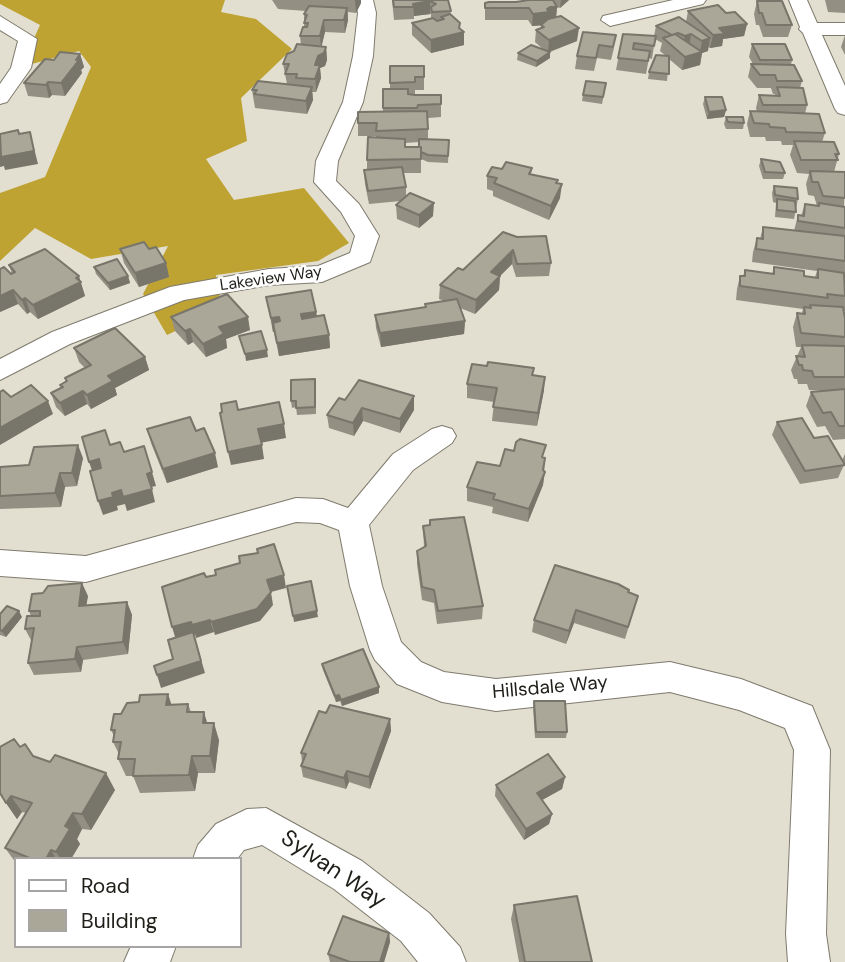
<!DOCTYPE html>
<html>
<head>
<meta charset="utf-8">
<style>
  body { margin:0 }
  #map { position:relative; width:845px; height:962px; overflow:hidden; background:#e3dfd0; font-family:"DM Sans",sans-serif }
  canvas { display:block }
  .legend { position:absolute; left:14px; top:857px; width:228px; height:91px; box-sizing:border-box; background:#fff; border:2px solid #a6a5a3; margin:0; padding:9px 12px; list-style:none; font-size:21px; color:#201e19 }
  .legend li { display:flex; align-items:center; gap:14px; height:35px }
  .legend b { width:35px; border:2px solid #a6a5a3 }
</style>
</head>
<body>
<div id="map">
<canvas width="845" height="962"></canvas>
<ul class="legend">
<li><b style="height:9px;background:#fff"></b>Road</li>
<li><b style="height:19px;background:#aba798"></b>Building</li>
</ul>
</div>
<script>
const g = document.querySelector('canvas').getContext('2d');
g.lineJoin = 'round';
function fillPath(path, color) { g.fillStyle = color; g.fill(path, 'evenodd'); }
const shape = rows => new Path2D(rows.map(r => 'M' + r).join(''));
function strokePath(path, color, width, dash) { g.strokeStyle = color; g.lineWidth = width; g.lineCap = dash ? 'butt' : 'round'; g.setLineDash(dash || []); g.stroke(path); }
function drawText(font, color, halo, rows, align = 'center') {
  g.font = font + ' "DM Sans",sans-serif'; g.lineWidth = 5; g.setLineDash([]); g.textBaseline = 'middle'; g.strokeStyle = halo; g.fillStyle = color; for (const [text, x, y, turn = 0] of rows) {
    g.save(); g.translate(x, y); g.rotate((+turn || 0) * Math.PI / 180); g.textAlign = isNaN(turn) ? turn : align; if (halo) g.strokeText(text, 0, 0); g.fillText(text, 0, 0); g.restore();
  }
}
const forest = shape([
  [0,0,225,0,221,12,256,19,292,49,241,98,247,141,206,159,234,200,304,188,349,243,318,261,216,275,222,309,167,335,143,294,168,246,91,259,35,228,0,261,0,193,45,177,91,67,79,51,21,67,40,25,0,4]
]);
const minor = shape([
  [355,0,373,0,376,13,373,56,363,102,338,161,336,181,359,204,379,236,370,262,322,282,269,285,184,300,70,344,0,380,0,359,52,332,170,287,269,269,318,266,350,253,355,236,341,212,314,182,316,161,343,102,353,56,358,13,355,0],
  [673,0,706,0,703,4,610,26,601,20,603,16,673,0],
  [789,0,807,0,817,23,845,23,845,35,822,35,845,86,845,115,838,113,835,109,803,33,799,29,800,27,789,0],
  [0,16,37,39,31,68,7,102,0,104,0,84,11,68,18,41,0,30,0,16],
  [442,426,452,429,456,436,452,443,413,470,369,525,382,586,401,642,421,662,444,672,496,679,670,662,741,679,812,706,830,750,826,934,830,962,788,962,786,934,794,750,785,728,739,710,670,692,496,711,442,702,397,684,375,660,370,650,350,586,339,530,320,523,296,522,86,582,0,576,0,550,86,556,296,498,323,499,348,508,393,454,432,429,442,426],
  [266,808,362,861,429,913,460,947,466,962,418,962,401,941,334,889,262,845,244,850,237,859,193,859,198,845,216,824,247,809,266,808],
  [131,946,176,946,170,962,124,962,131,946]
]);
const wall = shape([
  [272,0,361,0,361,3,356,13,348,12,348,20,345,33,325,32,321,46,326,47,327,60,325,66,320,68,321,78,316,92,312,92,313,100,307,114,255,108,252,90,287,84,283,64,301,45,300,36,304,27,304,14,306,11,278,9],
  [392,0,448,0,451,15,460,23,460,29,464,32,464,45,431,53,412,35,412,23,431,18,431,14,414,16,414,19,394,20],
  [527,0,569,0,560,8,557,7,556,17,577,41,550,52,550,58,536,67,517,60,518,53,544,50,535,42,536,30,541,28,541,25,532,26,528,20,485,20,485,3,516,2],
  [825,0,845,0,845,13,828,12],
  [757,1,792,25,788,37,763,37,759,25,756,25,754,14],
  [688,11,726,13,747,24,744,36,723,39,722,46,710,48,708,47,708,51,702,53,700,65,682,70,669,59,667,81,648,79,649,72,666,56,660,51,662,43,655,39,652,59,649,58,646,74,616,70,623,34,654,36,656,26,686,22],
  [583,32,614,48,611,60,597,58,594,71,575,69,577,56],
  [845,35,845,55,841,47],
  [752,44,792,60,791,65,802,81,800,88,807,105,805,114,825,133,822,142,839,154,834,172,845,172,844,207,845,207,845,311,843,310,845,318,845,439,833,440,825,426,817,427,806,406,811,392,828,391,809,390,807,384,798,384,797,379,794,379,791,370,801,347,796,347,793,327,797,313,802,313,803,309,736,300,737,289,740,276,743,276,745,270,772,274,774,267,804,276,815,277,817,271,752,262,753,252,757,238,760,239,763,227,794,231,798,215,801,216,805,204,817,206,814,196,808,195,806,184,809,174,797,173,790,155,793,145,782,145,781,141,766,141,765,137,750,137,747,124,750,111,757,112,756,108,759,95,775,95,775,94,773,94,771,88,757,88,748,77,751,64,753,64,749,57],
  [80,54,84,67,81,70,82,73,65,96,52,95,49,98,28,96,24,83,54,60],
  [390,66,424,66,424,90,415,90,415,95,441,95,441,117,428,118,428,139,449,140,448,163,428,162,421,159,421,173,403,173,406,187,406,197,433,216,419,228,397,219,396,205,401,201,369,204,365,184,364,170,367,170,367,160,376,136,358,136,358,123,383,112,383,89,390,89],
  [419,142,419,147,405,147,405,143],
  [605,89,602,104,582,101,583,95],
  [705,97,726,110,724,117,707,119,703,104],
  [726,117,744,123,743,129,726,129,724,124],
  [761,159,785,173,783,179,763,179,759,166],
  [532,168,531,175,557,183,560,198,549,220,493,196,493,191,487,189,487,176,502,169],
  [774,186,798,199,794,219,775,217,776,203,773,202,772,193],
  [503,232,551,263,549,276,516,277,512,264,500,276,499,290,475,314,460,308,465,321,464,334,381,347,376,328,375,315,425,307,425,304,444,301,439,299,440,285,463,270],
  [120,249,149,249,166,263,169,277,139,287,124,263],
  [9,265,80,281,85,296,38,319,30,312,27,314,18,304,0,312,12,274],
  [94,267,128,276,130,283,110,290,96,274],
  [266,297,316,312,317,316,329,335,330,348,279,356,274,332,273,332],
  [171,317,250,330,226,339,227,348,206,357,193,342,188,345,175,331],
  [74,348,145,357,149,370,115,388,117,395,91,409,87,404,65,416,56,407,51,393,61,388,60,385,66,382,65,378,85,368,79,362],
  [533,375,544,390,537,426,492,421,494,402,467,398,467,384],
  [316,385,316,414,297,415,296,407,292,408,291,401],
  [414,396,414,410,400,433,363,421,354,436,329,428,327,415,345,400],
  [777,422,814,438,842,460,845,454,845,465,844,465,838,478,800,484,772,435],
  [147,429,196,431,218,467,167,483,151,443],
  [83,458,77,486,65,487,61,507,0,509,0,467,29,465],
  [544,458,545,458,543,485,528,522,492,513,493,507,467,501,467,487,500,466],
  [430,520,483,606,482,619,437,624,434,603,422,600,417,564,417,551,424,547,423,526,430,525],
  [628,593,638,596,625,639,574,623,566,644,532,632,534,620],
  [88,596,86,605,127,602,132,615,128,654,83,660,81,672,34,675,28,663,32,642,25,629,31,616,29,611],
  [0,614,22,617,6,637,0,635],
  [322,664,379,693,342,706,340,701,336,702,323,670],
  [534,701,567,732,566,738,535,738,533,707],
  [188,704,191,712,207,723,219,740,215,773,198,773,195,791,140,793,133,776,126,776,118,759,119,754,113,742,114,736,111,730,172,705],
  [326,713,390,719,391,731,370,789,349,782,346,789,303,777,301,766,302,762,301,753],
  [20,747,33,756,115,790,91,830,82,829,77,839,80,844,71,859,16,859,16,863,5,848,26,813,22,812,17,819,6,803],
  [565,777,562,789,542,800,552,814,549,824,524,840,495,796,496,785],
  [514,905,592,962,519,962,511,919],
  [389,933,390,942,384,962,330,962,328,954]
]);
const shadedWall = shape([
  [355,0,361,0,361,3,356,13],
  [561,0,569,0,560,8],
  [430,1,430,14,414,16,413,4],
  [550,7,557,7,556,19,548,25,532,26,533,14,547,9],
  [347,8,348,20,345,33,344,20],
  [324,20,325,32,321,49,320,36],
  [460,23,460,33,464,32,464,45,431,53,431,40,459,28],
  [747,24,744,36,723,39,722,46,710,48,713,35,719,28],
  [579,28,577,41,548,52,549,40],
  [691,34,689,47,682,49,685,36],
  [710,38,708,51,702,53,700,65,682,70,685,57,700,53,702,41],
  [326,47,327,60,325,66,320,68,321,78,316,92,315,65,318,56],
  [550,52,550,58,536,67,537,61],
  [80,54,84,67,81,70,82,73,65,96,61,83],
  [48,82,52,95,49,98,46,85],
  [312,87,313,100,307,114,306,101],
  [726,110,724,117,707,119,709,112],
  [30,132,38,164,5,170,4,166,0,167,0,154],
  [562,184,560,198,549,220,551,206],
  [434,203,433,216,419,228,419,215],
  [513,250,512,264,490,286,491,272],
  [166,263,169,277,139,287,135,273],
  [79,276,85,296,38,319,33,305],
  [128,276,130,283,110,290,108,283],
  [500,276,499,290,475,314,476,300],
  [13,290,18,304,0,312,0,296],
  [25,298,30,312,27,314,22,300],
  [316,312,318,325,303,328,301,314],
  [248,317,250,330,226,339,227,348,206,357,203,344,219,327],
  [279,317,281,330,273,323,274,332,273,332,271,318],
  [465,321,464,334,381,347,380,333],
  [190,329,193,342,188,345,185,331],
  [329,335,330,348,279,356,277,343],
  [267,350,268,357,246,361,245,354],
  [145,357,149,370,115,388,117,395,91,409,87,395,108,376],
  [545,377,544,390,537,426,538,413],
  [83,391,87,404,65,416,60,403],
  [414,396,414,410,400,433,400,419],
  [48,401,53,414,0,445,0,428],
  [362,408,363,421,354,436,353,423],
  [284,424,286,438,260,443,258,429],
  [78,445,83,458,77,486,72,473],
  [262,445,264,459,231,465,228,452],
  [215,453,218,467,167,483,163,469],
  [99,459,103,473,94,476,89,462],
  [152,472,156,486,151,487,147,474],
  [545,472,543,485,528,522,529,509],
  [60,473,65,487,61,507,55,493],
  [152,489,155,502,127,511,125,504,117,506,118,510,103,515,98,501,112,493,121,490],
  [284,575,286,588,271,592,273,605,260,621,215,635,211,622,267,580],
  [82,583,88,596,84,619,79,606],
  [127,602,132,615,128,654,123,642],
  [576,610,574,623,566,644,569,631],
  [19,611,22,617,6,637,2,631],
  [317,611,318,617,294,622,293,616],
  [210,620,214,632,196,638,195,634,194,635,205,673,161,688,157,675,201,661,176,640,172,627,191,622],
  [77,647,83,660,81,672,75,659],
  [379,687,379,693,342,706,341,700],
  [168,694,174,712,166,705],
  [339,695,340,701,336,702,335,696],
  [204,712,209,729,203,723],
  [390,719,391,731,370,789,369,777],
  [214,723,219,740,215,773,210,756],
  [192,756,198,773,195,791,189,775],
  [347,771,349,782,346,789,344,778],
  [106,773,115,790,91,830,82,814],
  [565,777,562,789,535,804,537,793],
  [11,796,22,812,17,819,6,803],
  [73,813,82,829,77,839,80,844,71,859,61,859,56,852,65,826],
  [552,814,549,824,524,840,526,829],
  [51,850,56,859,46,859],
  [389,933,390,942,384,962,380,962]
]);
const building = shape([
  [393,0,448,0,451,11,432,12,431,7,436,4,430,1,413,4,414,7,394,7,393,0],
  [529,0,553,0,557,7,550,7,547,9,549,12,533,14,529,8,485,8,485,3,489,2,516,2,529,0],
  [757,1,782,1,792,25,766,25,762,13,759,13,757,1],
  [718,5,726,13,735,12,747,24,719,28,725,34,713,35,688,11,718,5],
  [309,6,347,8,344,20,324,20,320,36,300,36,303,27,307,27,308,23,304,23,307,15,304,14,309,6],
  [450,14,460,23,459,28,464,32,431,40,412,23,433,18,437,21,444,19,441,17,450,14],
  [561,16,579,28,549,40,536,30,544,27,541,25,548,19,561,16],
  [679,17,710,38,702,41,691,34,685,36,678,33,672,35,656,26,679,17],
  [583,32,616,35,613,47,599,45,596,58,577,56,583,32],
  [623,34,656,36,654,46,634,43,633,49,650,51,648,61,618,58,623,34],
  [675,34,702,52,685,57,663,38,675,34],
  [297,44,326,47,324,53,318,56,315,65,320,65,315,79,296,78,297,74,285,74,289,64,283,64,287,54,294,51,297,44],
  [752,44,785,44,792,60,760,60,752,44],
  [531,45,550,52,537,61,518,53,531,45],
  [60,52,80,54,76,60,79,60,61,83,48,82,46,85,24,83,45,59,54,60,60,52],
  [656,55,669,56,669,74,649,72,656,55],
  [751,64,794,65,802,81,777,81,775,75,760,75,751,64],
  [390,66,424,66,424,77,415,77,415,82,390,83,390,66],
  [258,81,312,87,306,101,254,94,257,90,252,90,258,81],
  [586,81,606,83,603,97,583,95,586,81],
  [777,87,803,88,807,105,763,105,759,95,780,96,777,87],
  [383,89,408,89,408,94,415,95,441,95,441,104,418,105,417,108,383,108,383,89],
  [705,97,722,97,726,110,709,112,705,97],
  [427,111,428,129,376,131,377,123,358,123,358,112,427,111],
  [750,111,819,114,825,133,786,132,785,128,770,127,769,124,754,123,750,111],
  [726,117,743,117,744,123,728,122,726,117],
  [18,130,19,134,30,132,34,151,1,157,0,134,18,130],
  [368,137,405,139,405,147,421,147,421,159,367,160,368,137],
  [419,139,449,140,448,156,428,155,421,152,421,147,419,147,419,139],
  [794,141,834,142,839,154,835,154,838,160,801,160,794,141],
  [761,159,780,162,785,173,765,172,761,159],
  [506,162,532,168,529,174,558,180,556,183,562,184,551,206,494,183,497,178,487,176,492,167,502,169,506,162],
  [402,167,406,187,368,191,364,170,402,167],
  [810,171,845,172,845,198,823,196,818,182,812,182,810,171],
  [774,186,797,188,798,199,775,195,774,186],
  [410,193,434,203,419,215,396,205,410,193],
  [777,199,795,201,796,212,777,210,777,199],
  [819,203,845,207,845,228,798,221,798,215,804,216,805,204,819,206,819,203],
  [763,227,845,236,845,261,756,249,757,238,763,239,763,227],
  [503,232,517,237,546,236,551,263,517,264,513,250,491,272,500,276,476,300,440,285,458,268,463,270,503,232],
  [144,242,149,249,156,247,166,263,135,273,120,249,144,242],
  [45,249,79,276,76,278,81,282,33,305,25,298,22,300,13,290,0,296,0,269,4,267,11,274,15,272,9,265,45,249],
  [117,259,128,276,108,283,94,267,117,259],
  [774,267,804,271,804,276,818,278,818,269,844,273,845,296,827,294,828,298,740,286,740,276,745,276,745,270,774,274,774,267],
  [311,290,316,312,301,314,302,319,324,315,329,335,277,343,273,323,280,321,279,317,271,318,266,297,311,290],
  [227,294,248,317,219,327,224,334,203,344,190,329,185,331,171,317,227,294],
  [457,299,465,321,380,333,375,315,426,307,425,304,457,299],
  [810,305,843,307,845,318,845,337,801,333,797,313,805,314,804,307,811,308,810,305],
  [115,328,145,357,108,376,113,381,87,395,83,391,60,403,51,393,63,387,60,385,67,381,65,378,91,365,74,348,115,328],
  [261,331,267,350,245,354,239,336,261,331],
  [802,345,845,346,845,377,814,377,812,371,803,370,802,365,799,365,796,356,805,357,802,345],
  [488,362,534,368,532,375,545,377,538,413,493,407,497,388,467,384,472,364,487,366,488,362],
  [315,379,315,407,296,408,296,401,291,401,291,380,315,379],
  [359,380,414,396,400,419,362,408,353,423,327,415,339,398,345,400,359,380],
  [31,385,48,401,0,428,0,392,3,390,11,397,31,385],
  [845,389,845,426,839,426,831,412,823,413,811,392,845,389],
  [236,401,238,410,279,402,284,424,258,429,262,445,228,452,220,413,222,412,221,404,236,401],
  [190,417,196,431,204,428,215,453,163,469,147,429,190,417],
  [802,418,814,438,828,436,845,465,805,471,777,422,802,418],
  [105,430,110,445,120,442,124,452,144,446,152,472,147,474,152,489,123,497,121,490,112,493,113,497,98,501,90,471,101,468,99,459,89,462,82,437,105,430],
  [520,439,546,445,542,457,545,458,543,470,545,472,529,509,493,499,495,494,467,487,477,462,500,466,505,449,514,451,516,442,520,439],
  [78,445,72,473,60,473,55,493,0,496,0,467,29,465,34,447,78,445],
  [464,517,483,606,438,611,434,590,422,587,417,551,426,546,423,526,430,525,430,520,464,517],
  [274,544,284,575,267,580,271,592,257,609,211,622,210,620,192,625,191,622,172,627,162,587,204,573,206,577,216,575,215,570,240,563,239,556,258,553,257,549,274,544],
  [555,565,618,584,629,590,628,592,638,596,628,627,576,610,569,631,534,620,555,565],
  [311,581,317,611,293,616,287,586,311,581],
  [82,583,79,606,127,602,123,642,77,647,75,659,28,663,34,628,25,629,27,616,40,616,40,611,29,611,32,594,43,593,48,586,82,583],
  [7,606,19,611,2,631,0,630,0,614,7,606],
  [193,632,201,661,157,675,154,666,173,659,168,640,193,632],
  [363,649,379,687,341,700,339,695,335,696,322,664,363,649],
  [168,694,166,705,188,704,187,712,204,712,203,723,214,723,210,756,192,756,189,775,133,776,135,759,118,759,121,742,113,742,115,730,111,730,114,714,121,714,127,703,139,702,140,695,168,694],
  [534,701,565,701,567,732,536,732,534,701],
  [330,705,390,719,369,777,347,771,344,778,301,766,306,754,301,753,319,711,326,713,330,705],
  [14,739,20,747,25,744,33,756,50,762,55,755,106,773,82,814,73,813,65,826,70,829,56,852,51,850,46,859,32,859,5,848,32,803,11,796,6,803,0,793,0,747,14,739],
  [548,754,565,777,537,793,552,814,526,829,496,785,548,754],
  [577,896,592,962,525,962,514,905,577,896],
  [343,916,389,933,380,962,350,962,328,954,343,916]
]);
const farStreetnames = [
  ["Lakeview Way",271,279,-8]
];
const streetNames = [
  ["Hillsdale Way",550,688,-5]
];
const nearStreetnames = [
  ["Sylvan Way",333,870,34]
];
fillPath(forest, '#bea333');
strokePath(minor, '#7e7a6d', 2);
fillPath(minor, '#fff');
fillPath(wall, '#939083');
fillPath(shadedWall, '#78756a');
fillPath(building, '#aba798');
strokePath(building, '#78756a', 2);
drawText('16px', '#201e19', '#fff', farStreetnames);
drawText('19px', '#201e19', '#fff', streetNames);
drawText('23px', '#201e19', '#fff', nearStreetnames);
</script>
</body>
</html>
